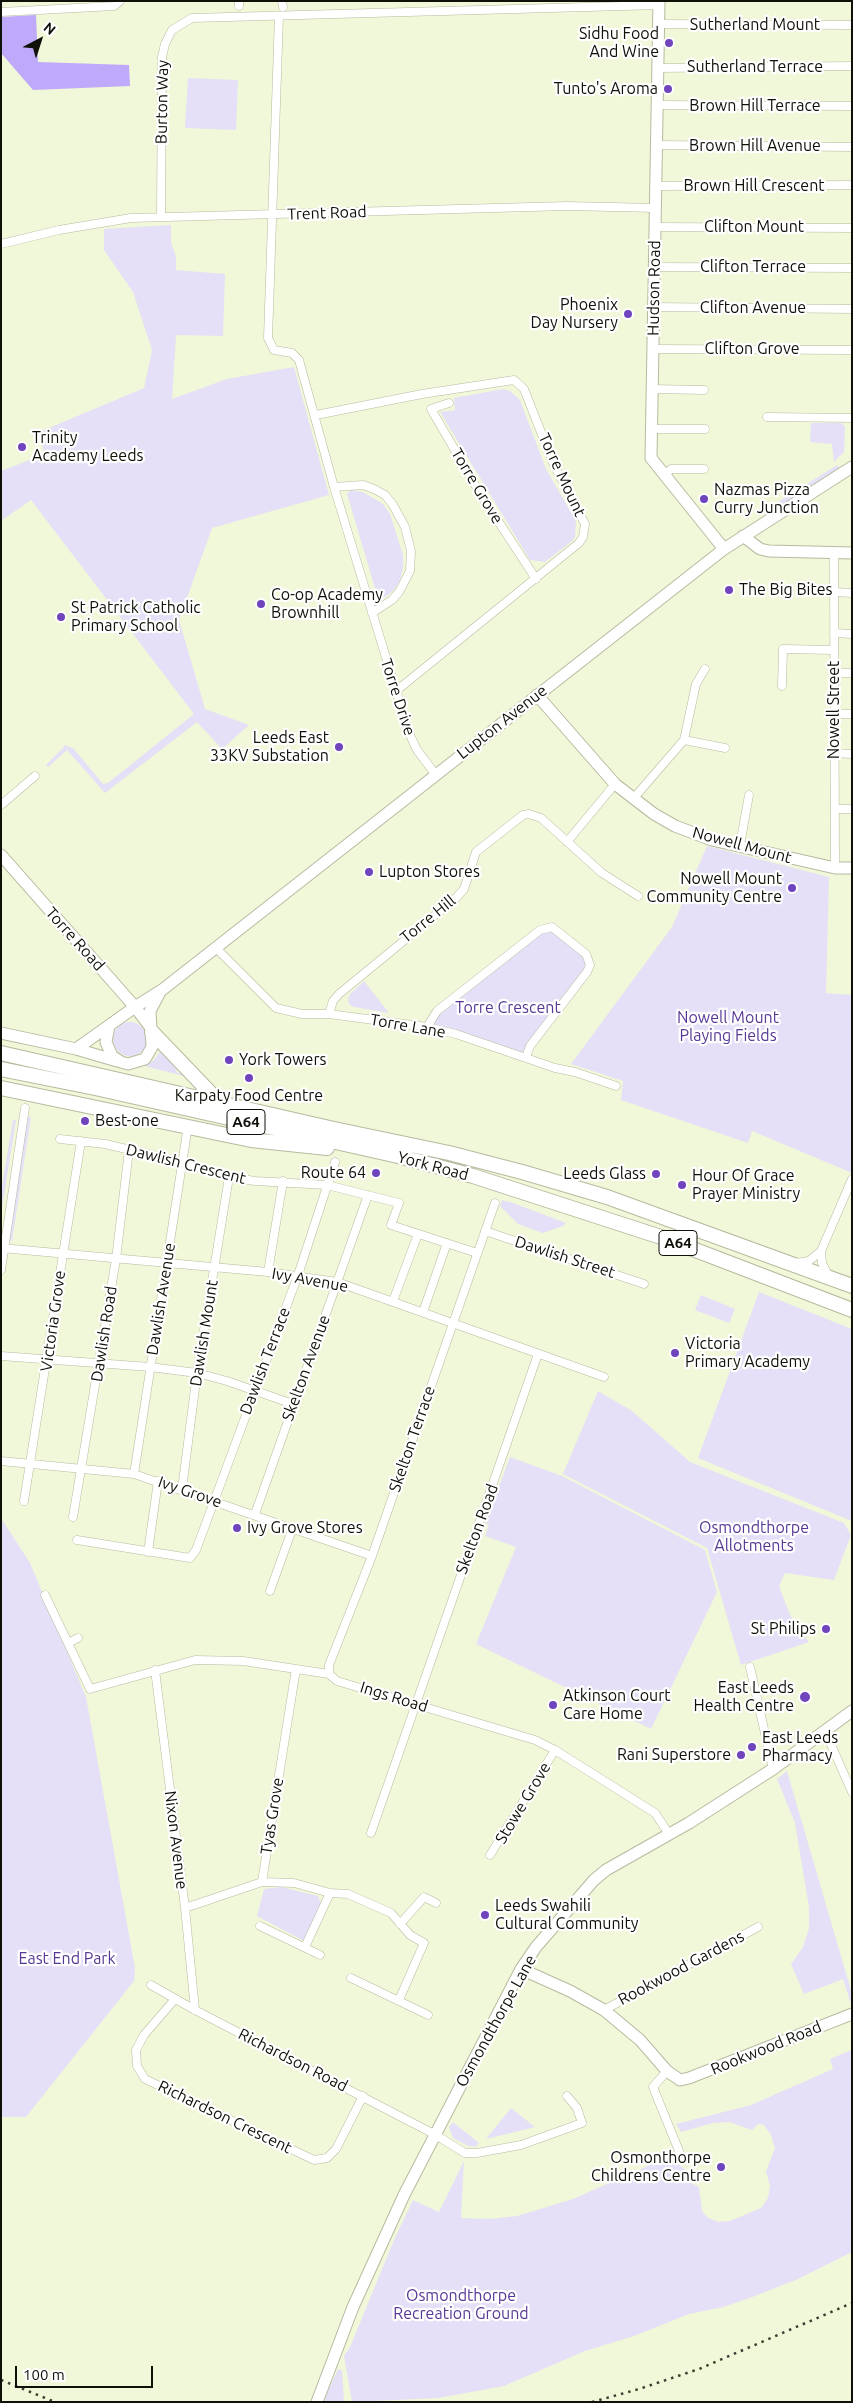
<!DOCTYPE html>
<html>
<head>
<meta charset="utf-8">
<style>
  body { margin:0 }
  #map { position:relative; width:853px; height:2403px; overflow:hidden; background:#f1f7d9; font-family:Ubuntu,sans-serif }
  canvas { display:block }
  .frame { position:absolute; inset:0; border:2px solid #0f1007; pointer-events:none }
  .north { position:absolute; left:15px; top:15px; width:50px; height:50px; -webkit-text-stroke:4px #fff; paint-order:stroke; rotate:40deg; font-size:14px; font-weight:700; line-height:20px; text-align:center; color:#0f1007 }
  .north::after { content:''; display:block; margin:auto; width:18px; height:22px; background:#0f1007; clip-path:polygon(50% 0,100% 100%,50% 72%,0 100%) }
  .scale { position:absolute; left:15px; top:2366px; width:138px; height:22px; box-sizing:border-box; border:2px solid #0f1007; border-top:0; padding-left:6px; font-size:15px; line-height:18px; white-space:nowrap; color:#0f1007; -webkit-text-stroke:4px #fff; paint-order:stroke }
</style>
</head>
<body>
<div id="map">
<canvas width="853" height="2403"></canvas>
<div class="frame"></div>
<div class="north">N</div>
<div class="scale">100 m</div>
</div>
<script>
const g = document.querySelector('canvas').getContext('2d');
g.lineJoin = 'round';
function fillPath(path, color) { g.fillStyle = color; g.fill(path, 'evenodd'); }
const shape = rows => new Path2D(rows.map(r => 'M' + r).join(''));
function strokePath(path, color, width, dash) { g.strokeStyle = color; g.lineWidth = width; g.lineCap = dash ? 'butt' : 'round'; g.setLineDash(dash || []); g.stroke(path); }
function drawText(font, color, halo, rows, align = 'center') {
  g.font = font + ' Ubuntu,sans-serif'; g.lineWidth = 4.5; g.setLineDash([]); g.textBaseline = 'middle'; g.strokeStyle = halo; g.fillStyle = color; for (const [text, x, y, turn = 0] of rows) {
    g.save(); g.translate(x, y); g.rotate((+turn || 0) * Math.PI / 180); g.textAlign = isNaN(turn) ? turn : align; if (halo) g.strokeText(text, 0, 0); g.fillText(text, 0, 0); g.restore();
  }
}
const green = shape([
  [188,78,238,80,236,130,185,128],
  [171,225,171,242,176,257,176,270,225,274,223,336,176,335,172,399,227,379,294,367,329,495,212,528,179,620,205,709,249,725,222,749,197,722,105,793,67,750,48,767,46,765,64,747,63,745,73,748,103,784,108,783,194,714,31,500,1,521,1,471,45,454,37,433,144,388,152,350,133,292,104,250,104,229],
  [503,389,510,391,520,400,546,469,576,521,575,537,572,541,545,562,530,560,440,412,455,410,454,398],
  [811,423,841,423,845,427,844,452,834,462,832,444,810,442],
  [837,465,840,468,774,510,772,506],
  [351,490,363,492,383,504,390,514,403,555,403,568,400,581,393,591,382,599,378,598,347,494],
  [707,846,829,877,826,993,852,995,852,1173,752,1131,748,1143,621,1100,623,1081,571,1064,672,927],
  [548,927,586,954,590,965,526,1057,427,1027,429,1021],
  [364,981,389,1013,354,1007,349,1004,348,999,350,994],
  '113 1039a17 17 0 1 1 34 0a17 17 0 1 1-34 0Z',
  [161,1050,180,1065,177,1068,176,1072,182,1074,185,1070,191,1078,145,1066,154,1060],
  [28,1117,31,1117,12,1241,8,1240],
  [13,1120,16,1120,1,1214,1,1192],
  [502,1200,513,1203,566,1223,563,1226,543,1233,518,1224,500,1206],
  [759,1292,852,1329,852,1521,698,1458],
  [701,1295,735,1309,729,1323,695,1310],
  [598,1391,632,1411,690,1462,844,1523,851,1535,834,1580,785,1573,779,1586,790,1615,809,1642,741,1665,707,1548,563,1474],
  [510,1457,562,1476,705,1550,717,1592,651,1729,476,1644,516,1547,485,1536,489,1525,485,1523],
  [1,1518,30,1563,86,1697,135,1968,134,1981,26,2117,1,2117],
  [787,1771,852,1994,851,2004,843,1979,804,1994,791,1964,803,1947,809,1928,809,1907,795,1823,777,1779],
  [281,1887,318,1896,321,1903,304,1941,257,1916,264,1889],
  [852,2050,852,2252,798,2279,755,2296,723,2307,689,2314,634,2336,585,2351,504,2386,438,2398,352,2402,344,2356,350,2347,394,2240,413,2200,439,2212,464,2161,461,2218,490,2219,517,2216,573,2199,675,2154,679,2165,686,2170,682,2178,699,2187,702,2211,708,2218,719,2222,730,2221,761,2208,768,2198,770,2186,766,2171,775,2148,771,2135,764,2125,758,2124,752,2130,729,2122,713,2123,681,2132,676,2124,751,2105,833,2069,830,2059],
  [511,2108,535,2127,486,2139],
  [453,2122,479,2143,475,2147,468,2146,453,2138,449,2127],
  [338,2369,342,2370,344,2402,323,2402]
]);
const forest = shape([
  [36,15,38,62,129,65,130,86,33,90,1,53,1,17]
]);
const street = shape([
  [239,1,239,6],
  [282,1,283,7],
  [1,12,114,6,120,1],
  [279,16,268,338,274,350,292,353,299,360,334,487,409,733,417,750,436,775],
  [659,24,852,25],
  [659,68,852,66],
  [658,105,852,106],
  [657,145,852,147],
  [657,186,852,185],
  [161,217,162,57,165,44,172,30,192,18,659,5],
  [655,227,852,228],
  [1,244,59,230,131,218,567,206,656,208],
  [655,267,852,268],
  [654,307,852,309],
  [653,349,852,350],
  [652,389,704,390],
  [449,403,431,409,481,495,536,579],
  [316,415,422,394,514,380,524,389,554,465,585,524,583,537,579,543,396,691],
  [767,417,852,418],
  [651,429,705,429],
  [665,475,671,469,704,469],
  [334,487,363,485,374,489,385,495,393,505,405,527,411,551,410,571,399,592,392,600,372,613],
  [834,552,835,868],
  [834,592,852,593],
  [834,633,852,634],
  [834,673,852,673],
  [782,686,783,649,834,650],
  [834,714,852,714],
  [684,740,725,748],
  [834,753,852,754],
  [633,799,684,740,696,684,705,669],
  [1,805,35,776],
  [835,809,852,809],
  [567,842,615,784],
  [740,845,749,795],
  [216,948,276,1008,302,1014,329,1014,427,1027,456,1034,555,1068,575,1072,616,1086],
  [329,1014,333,1001,339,994,456,898,464,889,476,852,523,815,529,814,541,818,602,873,638,896],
  [427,1027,437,1011,540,930,552,927,586,954,590,965,587,972,530,1046,526,1057],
  [60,1139,105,1144,182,1162,229,1177,255,1181,327,1185,399,1203,391,1225,477,1253],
  [485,1231,644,1284],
  [1,1248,268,1272,337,1282,604,1377],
  [821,1251,852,1179],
  [796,1263,809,1261,821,1251,822,1263,829,1277],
  [1,1270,25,1108],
  [268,1272,283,1181],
  [393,1301,418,1234],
  [423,1312,447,1243],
  [1,1356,150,1367,197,1373,227,1381,293,1404],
  [1,1461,134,1474,372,1556],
  [134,1474,187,1132,184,1126],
  [182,1489,197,1373,229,1177],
  [24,1501,81,1141],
  [255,1514,368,1195],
  [73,1517,116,1259,129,1150],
  [77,1540,190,1558,196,1550,298,1275,335,1162],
  [148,1552,158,1481],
  [270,1591,293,1527],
  [45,1595,90,1689,195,1660,243,1661,329,1674],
  [68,1643,78,1638],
  [750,1667,773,1769],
  [155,1670,185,1908,195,2010],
  [329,1674,329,1665,372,1556,495,1203],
  [329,1674,337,1681,535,1740,555,1750,655,1813,669,1834],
  [825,1731,852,1792],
  [371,1833,538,1354],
  [490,1855,555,1750],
  [262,1882,294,1883,330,1893,348,1894,391,1913,410,1935,424,1943,399,2000],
  [185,1908,262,1882,296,1669],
  [400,1924,424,1897,436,1903],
  [260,1926,320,1955],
  [305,1947,330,1893],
  [351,1978,428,2015],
  [151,1985,195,2010,434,2134,465,2153,477,2153,521,2145,582,2123,577,2108,567,2096],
  [175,1999,144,2035,136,2050,137,2066,145,2079,314,2160,327,2158,336,2149,363,2096],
  [604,2010,758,1927],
  [667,2071,653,2087,681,2156]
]);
const secondary = shape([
  [659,1,651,458,724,549],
  [743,536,760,549,769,551,852,553],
  [537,695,615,784,654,814,675,826,712,840,835,868,852,868],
  [1,855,135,1007,151,1028],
  [109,1026,106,1042,112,1056,121,1062,128,1064,145,1059,152,1047,150,1011,159,994],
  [1,1033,76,1049,117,1061],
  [76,1049,135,1007,162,990,724,549,852,467],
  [521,1969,570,1991,604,2010,640,2040,667,2071,680,2080,689,2078,852,2014],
  [317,2402,353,2307,404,2195,521,1969,536,1947,594,1880,606,1870,689,1823,773,1769,852,1711]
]);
const highway = shape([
  [152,1032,219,1102],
  [1,1053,334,1129,449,1153,522,1172,607,1197,852,1286],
  [1,1069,95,1088,398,1156,473,1176,664,1238,852,1310],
  [1,1088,251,1140,327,1148]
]);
const rail = shape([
  [1,2380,55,2402],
  [592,2402,639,2389,699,2369,852,2303]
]);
const markers = [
  [669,43,5,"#6f44bc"],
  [668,89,5,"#6f44bc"],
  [628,314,5,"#6f44bc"],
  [22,447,5,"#6f44bc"],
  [704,499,5,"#6f44bc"],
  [729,590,5,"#6f44bc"],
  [261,604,5,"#6f44bc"],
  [61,617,5,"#6f44bc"],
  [339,747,5,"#6f44bc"],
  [369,872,5,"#6f44bc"],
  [792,888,5,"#6f44bc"],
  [229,1060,5,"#6f44bc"],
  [249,1078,5,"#6f44bc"],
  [85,1121,5,"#6f44bc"],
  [376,1173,5,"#6f44bc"],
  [656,1174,5,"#6f44bc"],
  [682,1185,5,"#6f44bc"],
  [675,1353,5,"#6f44bc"],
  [237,1528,5,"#6f44bc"],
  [826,1629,5,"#6f44bc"],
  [805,1697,6,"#6f44bc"],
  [553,1705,5,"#6f44bc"],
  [752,1747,5,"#6f44bc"],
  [741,1755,5,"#6f44bc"],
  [485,1915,5,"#6f44bc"],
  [721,2167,5,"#6f44bc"]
];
const shields = [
  [246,1122,38],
  [678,1243,38]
];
const shieldNames = [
  ["A64",246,1122],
  ["A64",678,1243]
];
const streetNames = [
  ["Sutherland Mount",755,25],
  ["Sutherland Terrace",755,67],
  ["Burton Way",162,102,-89],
  ["Brown Hill Terrace",755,106],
  ["Brown Hill Avenue",755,146],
  ["Brown Hill Crescent",754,186],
  ["Trent Road",327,213,-2],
  ["Clifton Mount",754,227],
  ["Clifton Terrace",753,267],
  ["Hudson Road",654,288,-89],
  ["Clifton Avenue",753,308],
  ["Clifton Grove",752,349],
  ["Torre Mount",562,475,65],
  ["Torre Grove",477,486,59],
  ["Torre Drive",398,697,72],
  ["Nowell Street",834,710,-90],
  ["Lupton Avenue",502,722,-38],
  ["Nowell Mount",742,845,15],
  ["Torre Hill",428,919,-39],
  ["Torre Road",75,939,48],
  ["Torre Lane",408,1026,10],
  ["Dawlish Crescent",186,1164,14],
  ["York Road",433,1166,15],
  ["Dawlish Street",565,1257,18],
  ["Ivy Avenue",310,1280,10],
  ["Dawlish Avenue",161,1299,-81],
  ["Victoria Grove",53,1321,-82],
  ["Dawlish Mount",204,1333,-81],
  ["Dawlish Road",104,1334,-81],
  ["Dawlish Terrace",265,1361,-69],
  ["Skelton Avenue",306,1368,-70],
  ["Skelton Terrace",412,1439,-71],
  ["Ivy Grove",190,1492,19],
  ["Skelton Road",477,1529,-70],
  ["Ings Road",394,1697,17],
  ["Stowe Grove",523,1803,-59],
  ["Tyas Grove",272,1816,-81],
  ["Nixon Avenue",176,1840,83],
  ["Rookwood Gardens",681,1968,-28],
  ["Osmondthorpe Lane",496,2021,-61],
  ["Rookwood Road",766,2048,-22],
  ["Richardson Road",293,2060,27],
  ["Richardson Crescent",225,2117,26]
];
const poiNames = [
  ["Sidhu Food",659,34,"right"],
  ["And Wine",659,52,"right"],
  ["Tunto's Aroma",658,89,"right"],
  ["Phoenix",618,305,"right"],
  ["Day Nursery",618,323,"right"],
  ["Trinity",32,438],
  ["Academy Leeds",32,456],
  ["Nazmas Pizza",714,490],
  ["Curry Junction",714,508],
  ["The Big Bites",739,590],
  ["Co-op Academy",271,595],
  ["Brownhill",271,613],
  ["St Patrick Catholic",71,608],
  ["Primary School",71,626],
  ["Leeds East",329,738,"right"],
  ["33KV Substation",329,756,"right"],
  ["Lupton Stores",379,872],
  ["Nowell Mount",782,879,"right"],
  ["Community Centre",782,897,"right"],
  ["York Towers",239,1060],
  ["Karpaty Food Centre",249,1096,"center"],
  ["Best-one",95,1121],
  ["Route 64",366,1173,"right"],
  ["Leeds Glass",646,1174,"right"],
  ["Hour Of Grace",692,1176],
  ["Prayer Ministry",692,1194],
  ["Victoria",685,1344],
  ["Primary Academy",685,1362],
  ["Ivy Grove Stores",247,1528],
  ["St Philips",816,1629,"right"],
  ["East Leeds",794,1688,"right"],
  ["Health Centre",794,1706,"right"],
  ["Atkinson Court",563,1696],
  ["Care Home",563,1714],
  ["East Leeds",762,1738],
  ["Pharmacy",762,1756],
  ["Rani Superstore",731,1755,"right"],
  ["Leeds Swahili",495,1906],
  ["Cultural Community",495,1924],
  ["Osmonthorpe",711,2158,"right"],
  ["Childrens Centre",711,2176,"right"]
];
const parkNames = [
  ["Torre Crescent",508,1008],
  ["Nowell Mount",728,1018],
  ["Playing Fields",728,1036],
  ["Osmondthorpe",754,1528],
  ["Allotments",754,1546],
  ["East End Park",67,1959],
  ["Osmondthorpe",461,2296],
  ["Recreation Ground",461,2314]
];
fillPath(green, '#e5e0f7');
fillPath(forest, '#bfa9fa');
strokePath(street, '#b6bb9f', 9);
strokePath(secondary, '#b6bb9f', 13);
strokePath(highway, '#b6bb9f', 16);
strokePath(street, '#fff', 8);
strokePath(secondary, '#fff', 11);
strokePath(highway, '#fff', 14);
strokePath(rail, '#3c3e31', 2.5, [2.5, 5]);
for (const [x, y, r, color] of markers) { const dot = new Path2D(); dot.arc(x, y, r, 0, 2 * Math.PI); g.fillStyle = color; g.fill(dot); strokePath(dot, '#fff', 2); }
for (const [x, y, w] of shields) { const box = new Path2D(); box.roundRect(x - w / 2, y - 12.5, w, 25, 4); g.fillStyle = '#fff'; g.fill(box); strokePath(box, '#0f1007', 1); }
drawText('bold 15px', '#0f1007', null, shieldNames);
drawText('16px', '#0f1007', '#fff', streetNames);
drawText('16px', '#0f1007', '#fff', poiNames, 'left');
drawText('16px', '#583895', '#fff', parkNames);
</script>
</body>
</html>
